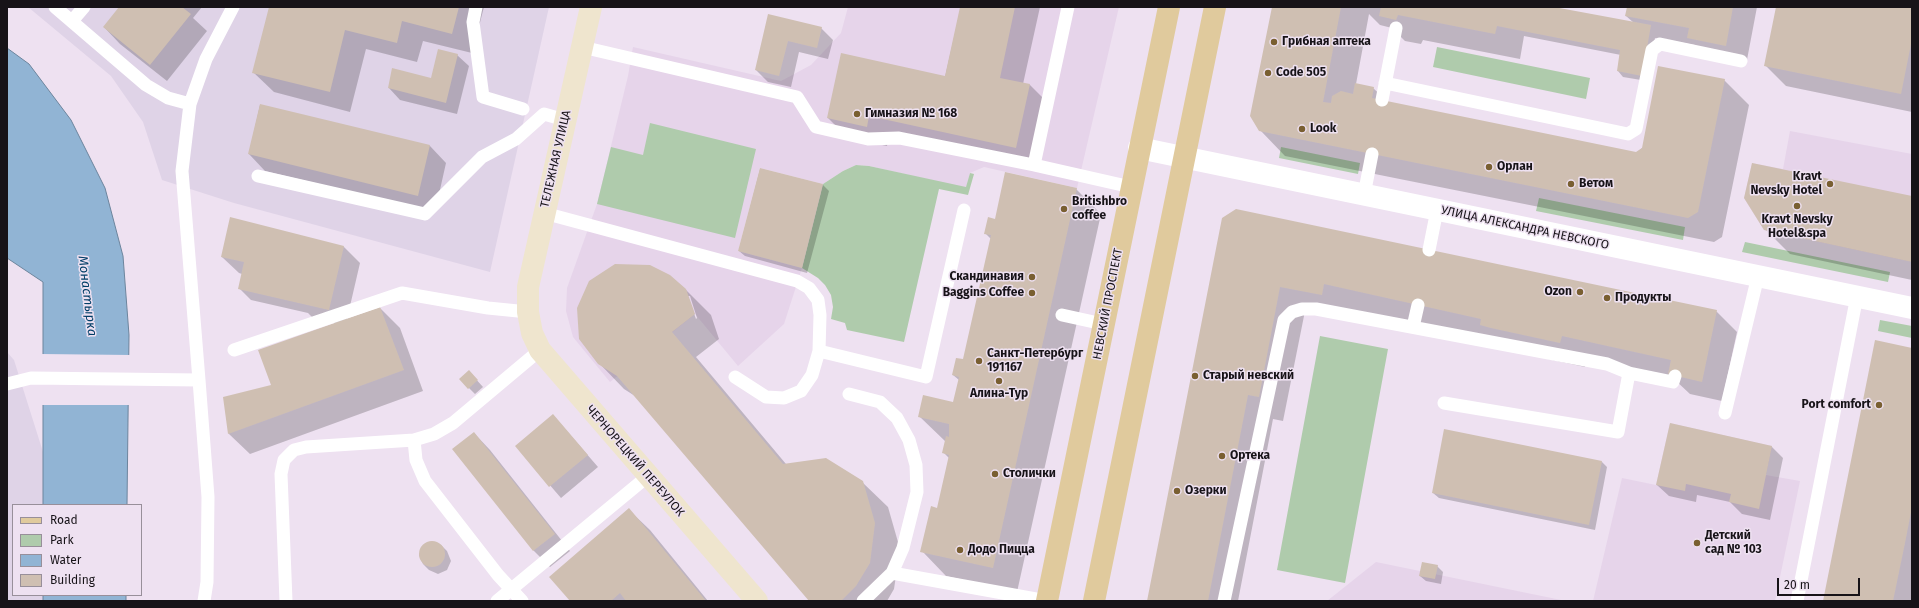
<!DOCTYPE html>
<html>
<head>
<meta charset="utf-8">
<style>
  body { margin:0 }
  #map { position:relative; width:1919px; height:608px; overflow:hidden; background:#eee1f1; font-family:"Fira Sans",sans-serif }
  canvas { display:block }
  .frame { position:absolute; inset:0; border:8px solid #171318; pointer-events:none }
  .legend { position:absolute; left:12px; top:504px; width:130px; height:92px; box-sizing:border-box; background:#eee1f1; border:1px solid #988f9a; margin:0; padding:5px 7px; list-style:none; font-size:12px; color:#171318 }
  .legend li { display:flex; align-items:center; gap:8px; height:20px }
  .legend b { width:20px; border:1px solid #988f9a }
  .scale { position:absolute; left:1777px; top:578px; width:83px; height:18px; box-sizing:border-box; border:2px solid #171318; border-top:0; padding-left:5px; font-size:12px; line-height:14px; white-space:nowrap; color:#171318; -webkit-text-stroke:3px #eee1f1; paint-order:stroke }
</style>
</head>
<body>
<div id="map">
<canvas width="1919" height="608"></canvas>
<div class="frame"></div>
<ul class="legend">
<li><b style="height:5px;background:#e0ca9d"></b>Road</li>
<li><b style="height:11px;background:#afcbac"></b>Park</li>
<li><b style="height:11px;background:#91b4d4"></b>Water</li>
<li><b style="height:11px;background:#cfbfb2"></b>Building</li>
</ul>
<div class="scale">20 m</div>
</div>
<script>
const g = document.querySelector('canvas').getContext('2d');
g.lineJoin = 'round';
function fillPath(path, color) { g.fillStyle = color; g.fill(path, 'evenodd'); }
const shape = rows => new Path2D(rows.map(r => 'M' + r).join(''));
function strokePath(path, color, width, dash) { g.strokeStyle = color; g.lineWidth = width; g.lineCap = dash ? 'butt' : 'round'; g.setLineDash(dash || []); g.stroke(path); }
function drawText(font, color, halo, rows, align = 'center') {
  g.font = font + ' "Fira Sans",sans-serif'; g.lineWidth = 3; g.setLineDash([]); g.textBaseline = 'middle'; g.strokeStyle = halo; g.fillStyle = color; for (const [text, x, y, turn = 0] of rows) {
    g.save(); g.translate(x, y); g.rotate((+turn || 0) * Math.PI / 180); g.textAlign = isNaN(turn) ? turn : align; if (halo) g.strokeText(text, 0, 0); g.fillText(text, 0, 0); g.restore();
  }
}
const built = shape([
  [848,7,1119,7,1077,188,984,167,970,173,966,188,869,166,856,165,843,171,823,184,760,168,738,251,802,268,784,324,738,366,695,314,610,382,573,337,566,311,567,288,597,204,628,76,633,47,781,81,811,65,841,33],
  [1790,131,1912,154,1912,262,1764,230,1744,198,1752,163,1783,169],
  [1670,423,1772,446,1766,475,1800,481,1775,601,1593,601,1622,478,1656,485],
  [1376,562,1566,601,1327,601]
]);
const industrial = shape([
  [28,7,549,7,490,272,234,203,162,180,143,122,111,76],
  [7,352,14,360,43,452,43,505,13,505,13,595,43,595,43,601,7,601]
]);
const green = shape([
  [1437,47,1590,78,1586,99,1433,67],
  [650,123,756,149,735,238,597,204,611,147,643,155],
  [1281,147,1360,163,1358,174,1279,158],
  [856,165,869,166,966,187,970,173,974,174,968,195,939,189,904,342,847,330,845,323,831,319,833,307,831,295,825,285,818,278,802,268,823,184,843,171],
  [1539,198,1685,227,1683,240,1536,211],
  [1745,242,1890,272,1888,282,1742,252],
  [1880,320,1912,326,1912,338,1878,331],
  [1320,336,1388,349,1345,583,1277,570]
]);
const water = shape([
  [7,48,29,64,71,120,105,188,123,256,129,335,127,505,43,505,43,282,7,258,7,48],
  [43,595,126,595,126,601,43,601,43,595]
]);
const pier = shape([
  [41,354,131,355,130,405,41,405]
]);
const shadow = shape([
  [120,7,202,7,193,18,207,31,167,81,120,44,104,27],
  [270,7,484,7,472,53,423,41,417,62,366,49,350,112,274,92,253,72],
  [961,7,1040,7,1023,84,1030,85,1050,105,1036,168,889,135,887,146,848,138,828,118,945,77],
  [1273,7,1550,7,1634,23,1626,16,1628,7,1757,7,1746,65,1708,58,1695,45,1655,38,1647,81,1623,77,1618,71,1621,55,1524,36,1520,59,1423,40,1421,44,1405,41,1392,28,1380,25,1369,14,1356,84,1373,88,1388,102,1636,153,1724,80,1749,105,1722,237,1714,242,1285,156,1260,130],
  [1777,7,1912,7,1912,112,1786,86,1765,65],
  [769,16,821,28,833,40,828,59,799,52,791,87,768,82,756,70],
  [457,55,469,66,457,114,400,100,389,88,432,79],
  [260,105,430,146,446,163,435,212,265,171,249,154],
  [760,169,823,185,829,191,807,273,745,256,739,251],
  [1076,189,1101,214,1017,592,946,576,922,551,938,509,949,458,944,453,946,442,920,417,954,404,959,380,953,375,964,361,991,239,985,233,995,220],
  [1912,197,1912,280,1790,254,1765,229],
  [1223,219,1634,294,1639,299,1716,311,1737,332,1722,401,1690,394,1675,380,1586,361,1585,367,1506,350,1305,311,1283,421,1273,419,1238,601,1148,601],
  [344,247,360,263,347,319,380,308,400,328,423,391,250,454,229,434,224,398,273,386,335,323,313,318,308,313,251,300,239,288,242,274,239,273,222,257],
  [685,289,711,315,719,339,696,357,786,464,862,482,888,507,900,549,894,589,887,601,810,601,635,396,624,389,599,363],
  [688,296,690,296,697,318,696,319],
  [1912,349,1912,601,1824,601],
  [474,377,483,387,475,394,460,379],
  [553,415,598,467,561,498,516,446],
  [474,433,490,450,570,551,550,567,534,551,454,449],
  [1772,447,1783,458,1770,520,1742,514,1730,502,1697,495,1696,502,1669,496,1657,485],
  [1602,462,1607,467,1595,530,1439,498,1433,493],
  [629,510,650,530,708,601,571,601],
  [432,542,441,545,447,551,451,561,447,570,438,574,429,570,423,564,419,555,423,546],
  [1437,566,1443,572,1441,584,1426,581,1420,576]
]);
const building = shape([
  [119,7,182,7,191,14,150,65,103,27],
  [269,7,459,7,452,34,402,21,397,43,345,30,330,92,252,73],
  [960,7,1015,7,1000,78,1030,84,1016,148,869,116,867,127,827,118,841,53,945,76],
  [1272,7,1341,7,1323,102,1331,103,1332,96,1341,91,1353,94,1355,83,1374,87,1372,98,1636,152,1642,148,1658,66,1725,79,1698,212,1688,218,1259,131,1250,116],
  [1381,7,1554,7,1651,25,1642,76,1617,71,1620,50,1497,26,1495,34,1398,15,1396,20,1379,16],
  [1627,7,1733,7,1726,46,1687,38,1689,28,1625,16],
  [1776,7,1912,7,1912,39,1901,94,1764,66],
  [768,14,822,27,817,48,788,41,779,76,755,70],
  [438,49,458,54,446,103,388,88,392,68,431,78],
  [260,104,430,145,418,196,248,154],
  [1752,163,1912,196,1912,262,1764,230,1744,198],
  [760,168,823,184,802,268,738,251],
  [1005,172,1077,188,993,568,920,552,931,506,937,508,949,455,942,453,946,436,949,437,949,424,918,417,923,395,953,402,959,377,952,375,956,358,963,359,991,235,984,234,988,217,995,219],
  [1236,209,1635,293,1634,297,1644,299,1645,295,1717,310,1702,382,1668,374,1671,360,1562,336,1560,343,1491,328,1480,325,1481,319,1324,284,1322,295,1280,287,1259,397,1248,395,1208,601,1147,601,1222,218],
  [230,217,344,246,329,310,238,289,244,262,221,257],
  [615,264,650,265,670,275,686,289,695,314,672,332,783,464,826,458,863,481,875,523,870,563,856,586,841,601,809,601,617,376,598,364,579,339,577,308,589,281],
  [380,307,404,370,228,434,223,397,271,385,258,350],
  [1875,340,1912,348,1912,507,1905,543,1893,601,1823,601],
  [469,370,478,380,468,389,459,379],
  [553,414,588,455,549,487,515,446],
  [1670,423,1772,446,1759,509,1729,502,1731,494,1686,484,1685,491,1656,485],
  [1444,429,1602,461,1589,525,1432,493],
  [474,432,555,534,533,551,452,449],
  [629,508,650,533,706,601,626,601,620,593,611,601,570,601,549,577],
  '419 554a13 13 0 1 1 26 0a13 13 0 1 1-26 0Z',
  [1422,562,1438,565,1435,579,1419,576]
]);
const lane = shape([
  [55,7,146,85,168,98,190,104],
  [476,7,473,22,483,97,523,109],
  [72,21,84,7],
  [582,47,797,97,816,127,868,139,899,138,1034,165,1068,7],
  [1385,83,1628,134,1636,129,1652,50,1660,44,1741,61],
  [1382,100,1396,28],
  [1034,165,1131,187],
  [258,176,425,214,482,157,516,139,544,114,565,120],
  [1364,195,1372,154],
  [544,213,797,281,809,288,818,300,820,315,819,351,812,375,801,391,784,398,766,397,735,377],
  [1429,250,1437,210],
  [1062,315,1103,324],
  [1413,327,1418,305],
  [234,350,402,293,488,308,528,312],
  [819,351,926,377,964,210],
  [1629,373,1673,382,1675,376],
  [199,380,208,497,207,582,204,601],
  [7,384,31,378,199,380,182,171,190,104,206,59,233,7],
  [849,394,880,402,897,418,909,440,916,465,917,492,903,548,892,573,863,601],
  [1725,413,1758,276],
  [414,440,416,460,425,481,498,575,522,601],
  [892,573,1047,601],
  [286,601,281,474,284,460,294,450,306,447,414,440,434,434,453,423,540,350],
  [497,601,648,476],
  [1224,601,1284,320,1292,312,1302,309,1316,309,1607,364,1629,373,1618,432,1444,403],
  [1797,601,1857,296]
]);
const street = shape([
  [1139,148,1912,308]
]);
const secondary = shape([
  [591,7,528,287,528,312,532,333,540,350,757,601]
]);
const primary = shape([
  [1047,601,1169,7],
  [1094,601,1215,7]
]);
const markers = [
  [1274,42,4,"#795f31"],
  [1268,73,4,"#795f31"],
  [857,114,4,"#795f31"],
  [1302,129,4,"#795f31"],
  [1489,167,4,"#795f31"],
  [1571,184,4,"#795f31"],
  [1830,184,4,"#795f31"],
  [1797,206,4,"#795f31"],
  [1064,209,4,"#795f31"],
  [1032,277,4,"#795f31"],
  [1580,292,4,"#795f31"],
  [1032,293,4,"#795f31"],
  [1607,298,4,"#795f31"],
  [979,361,4,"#795f31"],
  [1195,376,4,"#795f31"],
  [999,381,4,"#795f31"],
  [1879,405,4,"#795f31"],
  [1222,456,4,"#795f31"],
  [995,474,4,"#795f31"],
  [1177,491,4,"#795f31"],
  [1697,543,4,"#795f31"],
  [960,550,4,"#795f31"]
];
const poiNames = [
  ["Грибная аптека",1282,42],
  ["Code 505",1276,73],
  ["Гимназия № 168",865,114],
  ["Look",1310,129],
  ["Орлан",1497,167],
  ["Kravt",1822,177,"right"],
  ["Nevsky Hotel",1822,191,"right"],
  ["Ветом",1579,184],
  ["Britishbro",1072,202],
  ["coffee",1072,216],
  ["Kravt Nevsky",1797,220,"center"],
  ["Hotel&spa",1797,234,"center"],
  ["Скандинавия",1024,277,"right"],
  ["Ozon",1572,292,"right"],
  ["Baggins Coffee",1024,293,"right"],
  ["Продукты",1615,298],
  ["Санкт-Петербург",987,354],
  ["191167",987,368],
  ["Старый невский",1203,376],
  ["Алина-Тур",999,394,"center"],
  ["Port comfort",1871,405,"right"],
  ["Ортека",1230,456],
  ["Столички",1003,474],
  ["Озерки",1185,491],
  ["Детский",1705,536],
  ["сад № 103",1705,550],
  ["Додо Пицца",968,550]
];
const streetNames = [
  ["ТЕЛЕЖНАЯ УЛИЦА",556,159,-77],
  ["УЛИЦА АЛЕКСАНДРА НЕВСКОГО",1525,228,12],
  ["НЕВСКИЙ ПРОСПЕКТ",1108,304,-79],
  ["ЧЕРНОРЕЦКИЙ ПЕРЕУЛОК",635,461,49]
];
const waterNames = [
  ["Монастырка",87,296,83]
];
fillPath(built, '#e6d4ea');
fillPath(industrial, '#dfd3e7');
fillPath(green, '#afcbac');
fillPath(water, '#91b4d4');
strokePath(water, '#6c849c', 1);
fillPath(pier, '#eee1f1');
fillPath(shadow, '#0003');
fillPath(building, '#cfbfb2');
strokePath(lane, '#fff', 13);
strokePath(street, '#fff', 22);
strokePath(secondary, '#efe5ce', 22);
strokePath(primary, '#e0ca9d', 22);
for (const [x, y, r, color] of markers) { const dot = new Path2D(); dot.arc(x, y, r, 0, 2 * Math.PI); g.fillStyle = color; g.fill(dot); strokePath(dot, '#eee1f1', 1.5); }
drawText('bold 12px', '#171318', '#eee1f1', poiNames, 'left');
drawText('12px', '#171318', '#eee1f1', streetNames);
drawText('italic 13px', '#003d66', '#eee1f1', waterNames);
</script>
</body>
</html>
